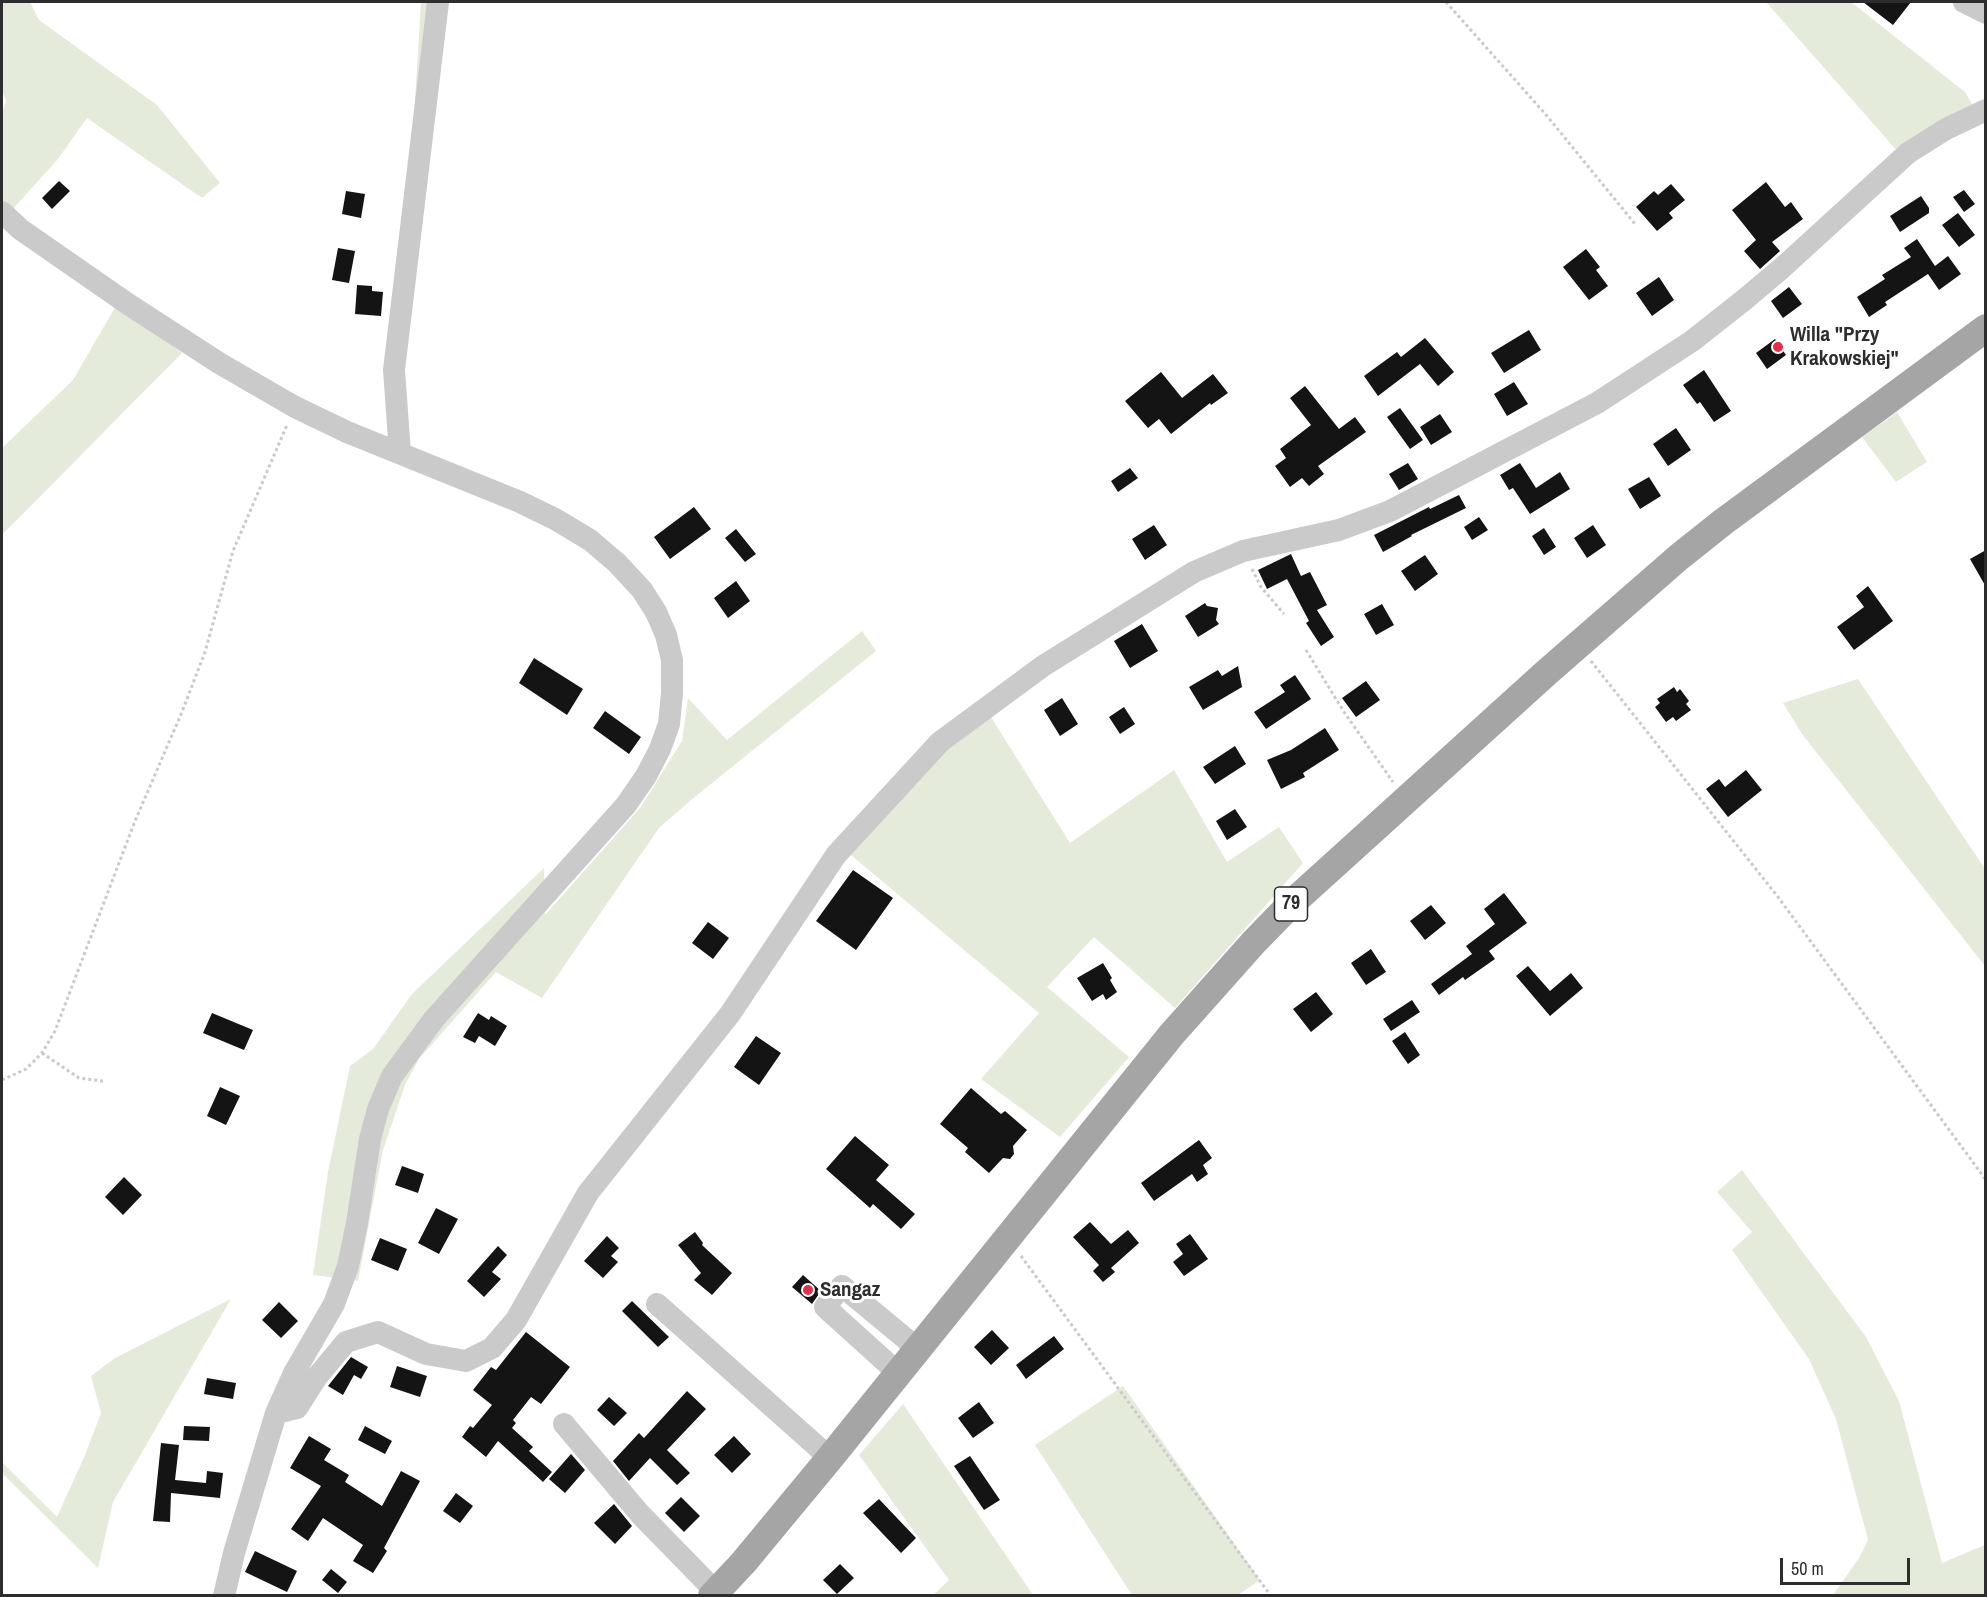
<!DOCTYPE html>
<html>
<head>
<meta charset="utf-8">
<style>
  body { margin:0 }
  #map { position:relative; width:1987px; height:1597px; overflow:hidden; background:#fff; font-family:"Archivo Narrow",sans-serif }
  canvas { display:block }
  .frame { position:absolute; inset:0; border:3px solid #2d2d2d; pointer-events:none }
  .scale { position:absolute; left:1780px; top:1558px; width:130px; height:27px; box-sizing:border-box; border:3px solid #2d2d2d; border-top:0; padding-left:8px; font-size:18px; line-height:21px; white-space:nowrap; color:#2d2d2d; -webkit-text-stroke:4px #fff; paint-order:stroke }
</style>
</head>
<body>
<div id="map">
<canvas width="1987" height="1597"></canvas>
<div class="frame"></div>
<div class="scale">50 m</div>
</div>
<script>
const g = document.querySelector('canvas').getContext('2d');
g.lineJoin = 'round';
function fillPath(path, color) { g.fillStyle = color; g.fill(path, 'evenodd'); }
const shape = rows => new Path2D(rows.map(r => 'M' + r).join(''));
function strokePath(path, color, width, dash) { g.strokeStyle = color; g.lineWidth = width; g.lineCap = dash ? 'butt' : 'round'; g.setLineDash(dash || []); g.stroke(path); }
function drawText(font, color, halo, rows, align = 'center') {
  g.font = font + ' "Archivo Narrow",sans-serif'; g.lineWidth = 6; g.setLineDash([]); g.textBaseline = 'middle'; g.strokeStyle = halo; g.fillStyle = color; for (const [text, x, y, turn = 0] of rows) {
    g.save(); g.translate(x, y); g.rotate((+turn || 0) * Math.PI / 180); g.textAlign = isNaN(turn) ? turn : align; if (halo) g.strokeText(text, 0, 0); g.fillText(text, 0, 0); g.restore();
  }
}
const green = shape([
  [2,2,30,2,39,20,157,105,220,183,202,198,87,118,58,159,11,211,2,203,2,113,6,101,2,90],
  [421,2,432,2,413,132],
  [1766,2,1851,2,1965,92,1975,109,1900,154],
  [117,304,182,353,2,535,2,448,73,380],
  [1897,412,1927,462,1896,482,1862,437],
  [862,631,876,651,691,800,659,828,542,998,496,972,419,1059,405,1085,383,1150,358,1281,313,1275,328,1172,350,1066,373,1049,412,994,544,868,545,915,640,808,682,741,688,698,727,740],
  [1858,679,1985,869,1985,966,1802,734,1783,703],
  [991,717,1070,843,1174,770,1227,862,1279,827,1303,863,1175,1008,1094,937,1047,987,1129,1057,1060,1137,981,1079,1039,1013,851,855,943,751],
  [1742,1170,1866,1337,1899,1401,1942,1563,1985,1545,1985,1595,1833,1595,1859,1558,1868,1540,1836,1419,1809,1359,1732,1250,1752,1232,1717,1192],
  [231,1299,113,1502,98,1568,2,1473,2,1462,57,1517,85,1455,101,1413,91,1376,115,1358],
  [1123,1386,1260,1580,1238,1595,1132,1595,1035,1445],
  [903,1404,1033,1595,933,1595,949,1580,859,1455]
]);
const building = shape([
  [1863,2,1911,2,1893,25],
  [59,181,70,191,52,209,42,198],
  [1766,182,1785,207,1791,202,1803,219,1772,242,1780,251,1760,269,1744,251,1756,240,1732,210],
  [1671,184,1685,200,1669,213,1673,218,1657,231,1636,207,1654,191,1658,195],
  [1964,190,1975,204,1964,212,1953,197],
  [346,191,365,194,361,218,342,214],
  [1921,196,1929,208,1929,213,1900,232,1890,216],
  [1958,213,1975,235,1959,247,1942,225],
  [1917,239,1935,266,1948,256,1961,274,1939,290,1928,274,1885,302,1887,305,1869,317,1857,297,1885,279,1882,275,1911,257,1904,248],
  [338,248,355,251,349,283,332,280],
  [1586,249,1600,267,1596,270,1608,286,1589,300,1563,267],
  [1659,277,1674,300,1652,316,1636,293],
  [357,285,372,286,372,291,383,292,381,316,355,314],
  [1789,287,1802,304,1783,318,1771,301],
  [1529,330,1541,350,1504,373,1491,353],
  [1425,338,1454,372,1438,386,1420,364,1378,396,1364,376,1397,352,1401,357],
  [1775,339,1786,355,1767,369,1756,353],
  [1704,370,1731,411,1714,422,1700,402,1697,404,1683,385],
  [1161,372,1182,398,1213,374,1228,393,1211,405,1210,403,1171,434,1159,419,1148,428,1125,401],
  [1514,382,1528,404,1507,416,1494,394],
  [1305,386,1339,429,1355,417,1366,432,1318,466,1324,474,1309,486,1302,478,1290,487,1275,466,1286,458,1280,449,1311,425,1290,398],
  [1400,408,1423,440,1410,449,1387,417],
  [1440,414,1452,432,1431,445,1420,427],
  [1676,428,1691,450,1668,466,1653,444],
  [1408,463,1418,479,1399,490,1389,474],
  [1520,463,1536,488,1560,472,1570,489,1530,514,1513,488,1509,490,1500,475],
  [1130,468,1138,478,1118,492,1111,481],
  [1649,477,1661,496,1640,509,1628,489],
  [1459,495,1466,508,1411,535,1412,536,1383,552,1374,535,1429,507,1430,509],
  [694,507,711,529,670,559,654,537],
  [1479,517,1488,530,1472,540,1464,527],
  [1154,525,1167,545,1145,560,1132,539],
  [1593,525,1606,545,1587,558,1574,538],
  [1544,528,1556,547,1544,555,1532,536],
  [736,529,756,554,745,562,725,538],
  [1986,550,1986,587,1970,559],
  [1291,554,1301,576,1310,572,1327,605,1317,610,1334,637,1321,646,1306,623,1309,621,1287,579,1267,589,1258,570],
  [1425,555,1438,574,1415,591,1401,571],
  [736,581,750,601,728,618,714,598],
  [1868,586,1893,621,1854,650,1837,627,1864,607,1856,596],
  [1205,603,1207,606,1218,608,1216,620,1219,624,1198,637,1185,616],
  [1382,604,1394,625,1376,635,1364,614],
  [1142,624,1158,651,1130,668,1114,641],
  [534,658,583,689,567,715,519,683],
  [1238,666,1242,687,1203,710,1189,687,1218,670,1222,676],
  [1295,675,1311,699,1266,729,1254,712,1285,692,1280,685],
  [1366,681,1380,700,1356,717,1342,698],
  [1674,687,1677,692,1680,689,1689,701,1686,704,1691,710,1676,721,1673,717,1666,722,1655,707,1660,703,1657,699],
  [1062,698,1078,724,1060,736,1044,710],
  [1124,707,1135,724,1120,734,1109,717],
  [605,711,641,737,629,754,593,728],
  [1325,728,1339,750,1303,773,1305,777,1281,789,1267,760,1291,750],
  [1235,746,1246,764,1215,784,1203,767],
  [1746,770,1762,790,1728,817,1706,789,1719,779,1725,787],
  [1235,809,1247,827,1227,840,1216,821],
  [853,870,893,898,856,950,816,921],
  [1504,893,1527,923,1489,951,1495,959,1465,980,1463,977,1439,995,1431,984,1472,954,1466,946,1495,924,1484,909],
  [1431,905,1446,923,1425,940,1410,921],
  [708,922,729,938,713,959,692,943],
  [1371,949,1386,972,1366,985,1351,963],
  [1103,963,1112,978,1110,980,1117,992,1106,1000,1103,994,1092,1001,1077,978],
  [1528,966,1550,991,1571,973,1583,988,1550,1016,1516,976],
  [1316,992,1333,1014,1311,1032,1293,1009],
  [1412,1000,1420,1012,1391,1031,1383,1019],
  [212,1013,253,1030,244,1050,203,1033],
  [478,1013,489,1020,491,1016,507,1026,495,1046,479,1036,475,1043,463,1037],
  [1405,1032,1420,1055,1408,1064,1392,1041],
  [756,1036,781,1053,759,1085,734,1067],
  [220,1087,240,1096,226,1125,207,1116],
  [971,1088,1001,1114,1005,1111,1027,1130,1013,1146,1014,1154,1010,1159,1003,1158,989,1173,965,1152,968,1148,940,1124],
  [855,1136,889,1165,876,1180,915,1214,901,1229,873,1204,870,1208,826,1169],
  [1199,1140,1212,1158,1203,1165,1208,1174,1197,1182,1192,1174,1154,1201,1141,1183],
  [402,1166,424,1174,418,1193,395,1185],
  [124,1177,142,1195,123,1215,105,1197],
  [436,1208,458,1219,439,1254,418,1243],
  [1090,1222,1111,1244,1128,1230,1139,1243,1111,1268,1115,1272,1103,1282,1093,1271,1099,1265,1073,1237],
  [695,1232,703,1243,702,1245,732,1273,712,1295,694,1280,701,1273,678,1245],
  [1190,1234,1208,1259,1184,1276,1173,1262,1183,1254,1176,1244],
  [607,1236,619,1248,611,1256,618,1262,603,1278,584,1261],
  [380,1238,407,1249,398,1271,371,1260],
  [498,1246,507,1255,492,1272,501,1279,484,1297,467,1281],
  [803,1275,821,1291,812,1304,792,1287],
  [632,1301,669,1337,658,1347,622,1311],
  [279,1302,298,1321,281,1338,262,1320],
  [992,1330,1009,1348,991,1365,974,1347],
  [526,1332,570,1367,541,1404,531,1397,513,1420,516,1423,512,1428,533,1447,529,1451,552,1472,543,1482,498,1441,486,1457,462,1437,470,1426,473,1428,492,1405,473,1390,491,1367,496,1370],
  [1054,1336,1064,1349,1026,1379,1016,1365],
  [351,1357,368,1367,361,1379,354,1375,343,1395,328,1386],
  [397,1366,427,1376,420,1397,390,1387],
  [207,1378,236,1383,233,1399,204,1394],
  [687,1391,706,1409,667,1450,690,1473,677,1485,650,1458,629,1481,613,1461,639,1433,644,1438],
  [609,1397,627,1413,614,1426,597,1410],
  [979,1402,994,1423,973,1438,958,1418],
  [184,1426,210,1427,209,1441,183,1440],
  [365,1426,392,1441,385,1454,358,1440],
  [309,1436,331,1449,324,1460,349,1475,345,1482,382,1506,401,1471,420,1481,384,1548,387,1551,373,1573,353,1561,363,1545,323,1518,308,1541,291,1529,321,1486,290,1468],
  [734,1436,751,1454,732,1473,714,1455],
  [161,1443,179,1445,175,1480,206,1483,207,1471,223,1473,220,1498,171,1493,170,1522,153,1521],
  [571,1454,585,1470,565,1493,549,1479],
  [970,1456,1000,1500,984,1510,954,1466],
  [456,1493,473,1506,460,1523,443,1511],
  [681,1497,700,1516,684,1532,665,1513],
  [879,1499,916,1538,901,1553,863,1513],
  [614,1504,632,1526,615,1544,594,1523],
  [255,1551,297,1571,287,1592,245,1572],
  [840,1564,854,1578,837,1594,823,1580],
  [331,1569,347,1582,338,1593,322,1580]
]);
const path = shape([
  [1446,2,1547,116,1635,224],
  [1252,569,1261,587,1284,614],
  [1306,650,1344,712,1393,782],
  [1591,661,1778,897,1986,1180],
  [42,1053,79,1078,103,1081],
  [2,1080,26,1069,42,1053,55,1031,135,821,182,712,205,652,233,551,287,425],
  [1021,1256,1271,1596]
]);
const minor = shape([
  [1964,2,1986,13],
  [2,212,20,229,128,304,219,363,295,407,347,432,520,502,555,519,590,540,617,563,642,590,656,612,666,635,672,660,672,693,669,724,660,749,646,776,626,805,434,1019,392,1076,378,1109,370,1139,357,1223,348,1266,334,1304,294,1373,276,1413,234,1553,224,1596],
  [400,453,394,370,438,2],
  [657,1304,830,1458],
  [898,1373,825,1307,842,1286,918,1349],
  [276,1413,297,1408,316,1378,346,1342,378,1332,426,1354,466,1361,492,1348,516,1320,588,1193,730,1014,836,855,940,742,1043,666,1194,572,1243,551,1339,530,1390,511,1597,403,1692,341,1744,300,1782,268,1908,153,1946,129,1986,110],
  [564,1424,640,1514,716,1592]
]);
const major = shape([
  [712,1596,743,1563,830,1458,1172,1034,1254,942,1291,904,1546,673,1679,557,1723,522,1986,328]
]);
const markers = [
  [1778,347,6,"#e52e4d"],
  [808,1290,6,"#e52e4d"]
];
const shields = [
  [1291,904,33]
];
const shieldNames = [
  ["79",1291,904]
];
const poiNames = [
  ["Willa \"Przy",1790,335],
  ["Krakowskiej\"",1790,359],
  ["Sangaz",820,1290]
];
fillPath(green, '#e5ebdb');
fillPath(building, '#141414');
strokePath(path, '#cacaca', 3, [3, 3]);
strokePath(minor, '#cacaca', 22);
strokePath(major, '#a5a5a5', 28);
for (const [x, y, r, color] of markers) { const dot = new Path2D(); dot.arc(x, y, r, 0, 2 * Math.PI); g.fillStyle = color; g.fill(dot); strokePath(dot, '#fff', 2); }
for (const [x, y, w] of shields) { const box = new Path2D(); box.roundRect(x - w / 2, y - 17, w, 34, 4.5); g.fillStyle = '#fff'; g.fill(box); strokePath(box, '#2d2d2d', 1.5); }
drawText('bold 20px', '#2d2d2d', null, shieldNames);
drawText('bold 21px', '#2d2d2d', '#fff', poiNames, 'left');
</script>
</body>
</html>
